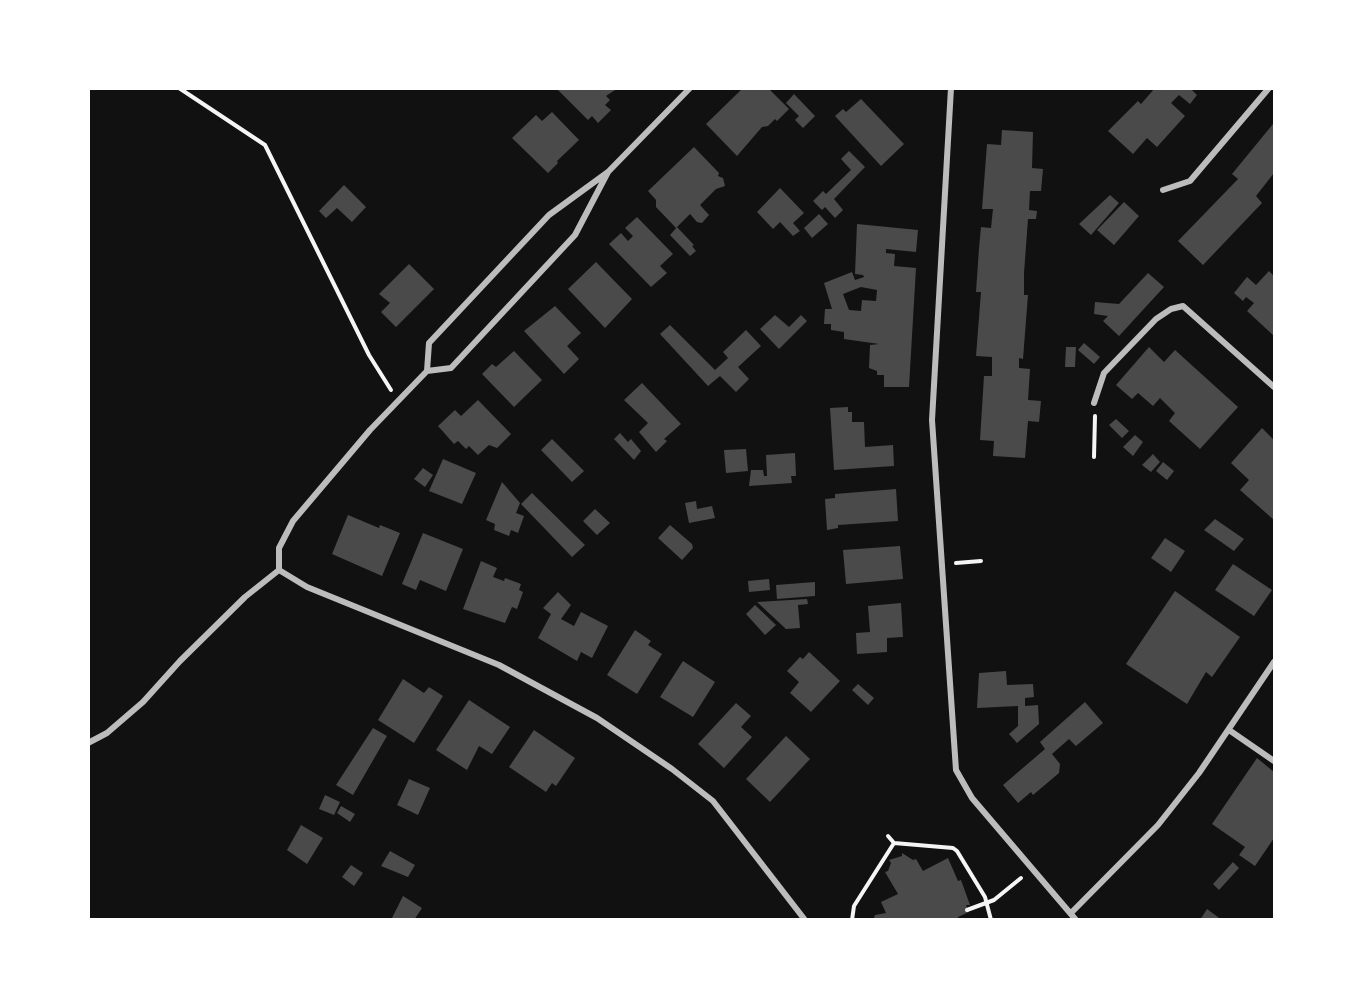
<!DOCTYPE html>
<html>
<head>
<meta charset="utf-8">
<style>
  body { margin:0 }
  #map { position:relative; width:1363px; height:1008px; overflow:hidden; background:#111; font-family:"PT Sans Narrow",sans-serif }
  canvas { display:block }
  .frame { position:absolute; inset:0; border:90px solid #fff; pointer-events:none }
</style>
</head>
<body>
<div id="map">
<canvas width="1363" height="1008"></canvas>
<div class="frame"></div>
</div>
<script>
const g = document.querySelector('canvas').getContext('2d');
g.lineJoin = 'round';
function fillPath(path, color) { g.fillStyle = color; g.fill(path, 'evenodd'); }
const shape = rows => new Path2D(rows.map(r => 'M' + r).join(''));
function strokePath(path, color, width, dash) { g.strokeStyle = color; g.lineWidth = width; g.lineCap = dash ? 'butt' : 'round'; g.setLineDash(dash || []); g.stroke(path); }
const building = shape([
  [556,88,618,88,606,96,610,100,605,105,611,110,598,123,592,116,588,120],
  [743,88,768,88,789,109,777,121,775,119,768,126,762,127,737,156,706,124],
  [1155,88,1190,88,1197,95,1190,104,1179,95,1171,103,1185,116,1157,147,1147,138,1133,154,1108,131,1138,101,1141,104],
  [794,94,815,116,803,128,795,120,799,116,786,103],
  [861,99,904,144,881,166,835,116,843,109,846,112],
  [552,112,579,140,557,161,558,163,548,173,512,138,536,115,542,121],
  [1273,124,1274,173,1256,196,1262,203,1203,265,1178,241,1238,179,1232,174],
  [1002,130,1033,132,1032,168,1043,169,1041,191,1030,191,1029,210,1037,211,1036,219,1028,219,1024,273,1024,295,1028,295,1023,359,1019,358,1019,368,1030,369,1028,400,1041,401,1039,422,1028,421,1025,458,993,456,994,441,980,440,984,376,992,376,992,357,976,356,981,292,976,292,979,248,981,227,991,228,992,218,993,209,982,209,987,144,1001,145],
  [694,147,719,173,718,176,723,178,725,186,716,189,700,205,709,215,702,223,697,222,690,214,676,228,656,207,656,200,648,191],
  [849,151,865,167,834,199,843,210,835,218,825,207,822,210,813,201,823,191,826,194,851,170,841,159],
  [344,185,366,207,352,222,337,208,326,218,319,211],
  [780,188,804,213,793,223,800,231,793,236,780,222,773,229,757,212],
  [1110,195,1119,203,1091,235,1079,224],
  [1124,202,1139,216,1114,245,1097,230],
  [819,214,828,224,812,238,804,228],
  [637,217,673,254,660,266,667,273,651,287,609,244,621,233,628,241,633,236,625,228],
  [857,224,918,230,916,252,886,249,886,253,895,254,894,266,916,268,909,387,884,387,884,375,877,375,877,371,869,368,870,345,879,344,844,339,844,332,831,330,831,324,824,324,825,309,832,309,824,283,852,272,855,280,864,277,863,275,855,274],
  [861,287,877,290,876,301,862,300,861,311,849,310,843,294],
  [677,227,694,245,692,246,696,251,690,256,670,235],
  [596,262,632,299,605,328,568,289],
  [409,264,434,289,396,327,381,312,390,303,379,294],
  [1269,271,1274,276,1274,336,1247,311,1254,303,1246,297,1243,301,1234,293,1247,277,1256,285],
  [1148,273,1164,287,1119,336,1103,321,1108,316,1094,314,1095,302,1119,304],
  [555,306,581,333,567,346,579,359,564,374,524,331],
  [775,315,789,327,801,315,807,321,779,349,760,329],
  [670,325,715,370,728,358,723,352,746,330,761,346,738,367,749,379,736,392,720,376,708,386,660,334],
  [1084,343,1100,357,1094,364,1078,350],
  [1066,347,1076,347,1075,367,1065,367],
  [1149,347,1164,362,1175,350,1238,407,1200,449,1169,421,1175,413,1160,398,1153,406,1138,393,1132,399,1116,385],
  [514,351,542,380,514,407,482,374,492,364,496,367],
  [642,383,681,424,664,439,667,441,656,452,639,432,648,423,624,400],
  [478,400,511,434,497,448,489,445,478,455,469,446,466,449,458,441,454,444,438,426,455,410,461,416],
  [848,407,848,412,852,412,852,422,864,422,865,447,893,445,894,466,834,470,830,408],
  [1116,419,1129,431,1122,438,1109,425],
  [1262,428,1274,440,1274,520,1240,490,1249,480,1231,463],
  [620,433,628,442,631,439,641,451,634,460,614,439],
  [1135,435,1143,442,1133,456,1123,447],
  [552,439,584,471,572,482,541,450],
  [746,449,748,471,726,473,724,450],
  [795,453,796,476,791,476,792,483,749,486,751,470,763,470,764,476,767,476,766,455],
  [1153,454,1160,462,1151,472,1142,465],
  [443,459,476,473,462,504,429,491],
  [1163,462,1174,471,1167,480,1156,471],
  [423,468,433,475,425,487,414,479],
  [502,482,520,503,516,513,524,516,518,533,511,530,509,536,494,530,495,524,486,520],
  [896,489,898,521,838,525,838,528,827,530,825,499,835,498,835,494],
  [532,493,585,545,572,557,521,504],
  [696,501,697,509,712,506,715,518,689,523,685,503],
  [595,509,610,523,597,535,583,521],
  [348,515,379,528,380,525,400,533,382,576,332,554],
  [1215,519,1244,539,1234,551,1204,530],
  [670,525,692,544,693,548,682,560,658,538],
  [423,533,463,549,446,591,420,580,416,590,402,584],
  [1165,538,1185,551,1171,572,1151,558],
  [900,546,903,579,846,584,843,550],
  [481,561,497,568,493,577,504,581,505,578,521,584,519,590,523,592,517,609,512,607,505,623,463,609],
  [1233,564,1272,590,1254,616,1215,590],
  [769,579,770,590,749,592,748,581],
  [815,582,815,596,777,599,776,585],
  [1175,591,1240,637,1212,677,1206,672,1187,704,1126,664],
  [558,592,571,605,561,619,574,626,581,612,608,626,592,658,581,652,577,661,538,638,551,614,543,608],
  [807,599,808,604,798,605,800,628,786,629,757,602],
  [901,603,903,637,887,638,887,652,857,654,856,633,870,632,868,606],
  [755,605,776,625,765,635,746,614],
  [635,630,651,641,648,645,662,654,637,694,607,675],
  [809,652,840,681,811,712,790,693,799,682,787,671,800,657,803,659],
  [683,661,715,682,693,717,660,697],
  [1006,671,1007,685,1033,684,1034,697,1025,698,1025,706,1038,705,1039,724,1017,743,1009,734,1018,726,1018,706,977,708,979,673],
  [403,679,424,693,429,687,443,696,414,743,378,720],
  [858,684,874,698,868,705,852,690],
  [469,700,510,727,492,754,479,746,467,770,436,750],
  [1085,702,1103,723,1076,746,1069,739,1052,754,1060,764,1059,773,1033,795,1031,792,1018,803,1003,785,1045,749,1040,742],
  [736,703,751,716,741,727,752,737,724,768,698,744],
  [373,728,387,736,353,795,336,785],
  [534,730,575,758,556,786,552,783,546,792,509,767],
  [786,736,810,759,770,802,746,779],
  [1257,758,1274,772,1274,838,1255,866,1239,855,1245,847,1212,824],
  [409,779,430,788,418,815,397,805],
  [325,795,340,802,334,815,319,809],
  [341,806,355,814,350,822,337,813],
  [301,825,323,838,307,864,287,850],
  [390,851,415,865,408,877,381,866],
  [902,853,913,860,916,859,923,871,948,858,958,881,961,880,970,905,966,905,969,912,958,917,959,920,874,918,875,915,886,913,881,902,898,894,885,872,888,871,891,863,889,860,902,856],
  [1233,862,1239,868,1219,890,1213,884],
  [351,865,363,873,354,886,342,877],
  [403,896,422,908,414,920,391,920],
  [1207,909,1222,920,1200,920]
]);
const path = shape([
  [179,88,265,145,369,355,391,390],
  [1094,457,1095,416],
  [956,563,981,561],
  [888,836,894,843],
  [967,910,994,900,1021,878],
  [852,920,854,906,894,843,953,848,957,851,985,897,991,920]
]);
const minor = shape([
  [951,88,932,420,956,770,972,798,1076,920],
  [1163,190,1190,181,1269,88],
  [427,371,429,343,549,215,608,172,690,88],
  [1094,403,1104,373,1156,319,1171,309,1183,306,1274,387],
  [279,570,307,587,499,665,597,718,672,769,713,801,805,920],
  [279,570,279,548,293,521,370,430,427,371,451,368,575,235,608,172],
  [1229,730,1274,761],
  [88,743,107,733,143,702,180,661,245,597,279,570],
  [1072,912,1158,825,1199,773,1274,662]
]);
fillPath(building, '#4a4a4a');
strokePath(path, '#f5f5f5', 4);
strokePath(minor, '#bcbcbc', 6);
</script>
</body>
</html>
